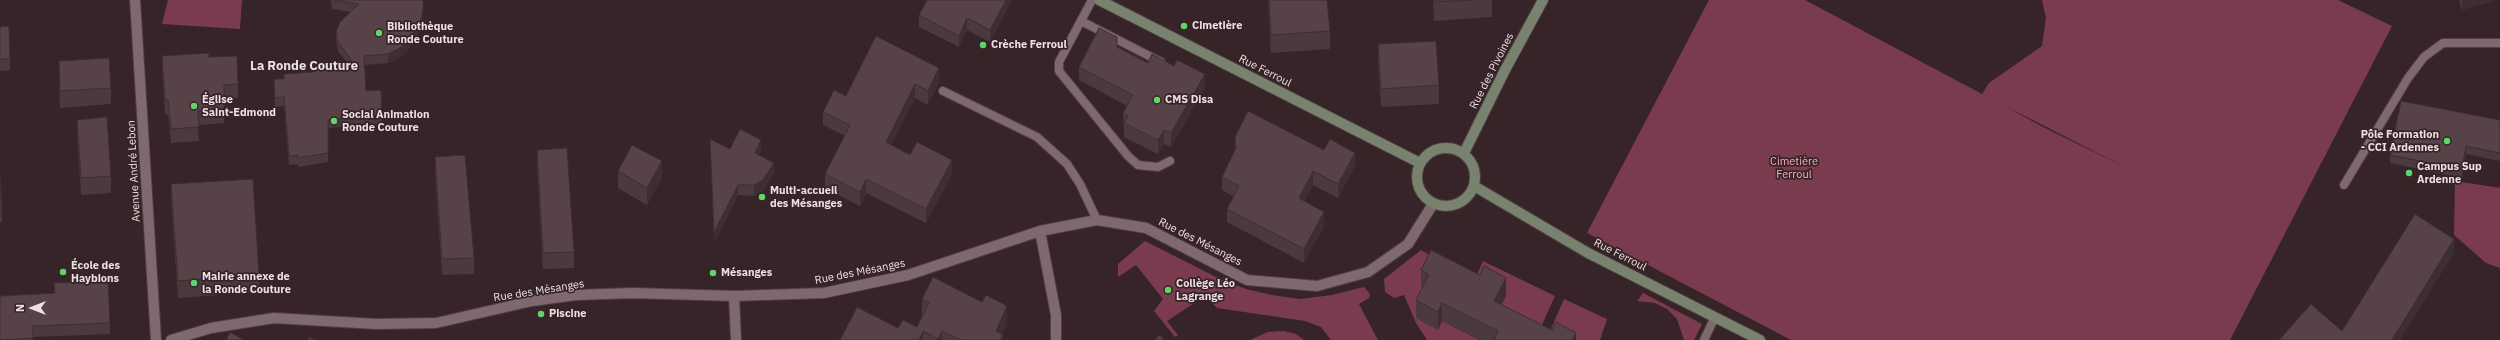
<!DOCTYPE html>
<html>
<head>
<meta charset="utf-8">
<style>
  body { margin:0 }
  #map { position:relative; width:2500px; height:340px; overflow:hidden; background:#362428; font-family:"IBM Plex Sans",sans-serif }
  canvas { display:block }
  .north { position:absolute; left:12px; top:288px; width:40px; height:40px; -webkit-text-stroke:3px #362428; paint-order:stroke; rotate:270deg; font-size:11px; font-weight:700; line-height:16px; text-align:center; color:#ede0e3 }
  .north::after { content:''; display:block; margin:auto; width:14px; height:18px; background:#ede0e3; clip-path:polygon(50% 0,100% 100%,50% 72%,0 100%) }
</style>
</head>
<body>
<div id="map">
<canvas width="2500" height="340"></canvas>
<div class="north">N</div>
</div>
<script>
const g = document.querySelector('canvas').getContext('2d');
g.lineJoin = 'round';
function fillPath(path, color) { g.fillStyle = color; g.fill(path, 'evenodd'); }
const shape = rows => new Path2D(rows.map(r => 'M' + r).join(''));
function strokePath(path, color, width, dash) { g.strokeStyle = color; g.lineWidth = width; g.lineCap = dash ? 'butt' : 'round'; g.setLineDash(dash || []); g.stroke(path); }
function drawText(font, color, halo, rows, align = 'center') {
  g.font = font + ' "IBM Plex Sans",sans-serif'; g.lineWidth = 3.5; g.setLineDash([]); g.textBaseline = 'middle'; g.strokeStyle = halo; g.fillStyle = color; for (const [text, x, y, turn = 0] of rows) {
    g.save(); g.translate(x, y); g.rotate((+turn || 0) * Math.PI / 180); g.textAlign = isNaN(turn) ? turn : align; if (halo) g.strokeText(text, 0, 0); g.fillText(text, 0, 0); g.restore();
  }
}
const green = shape([
  [168,0,242,0,240,29,162,24],
  [1709,0,1805,0,1982,94,1989,83,2042,46,2046,18,2042,0,2338,0,2392,26,2230,340,1791,340,1587,233],
  [2005,106,2131,170,2041,126],
  [2455,181,2500,188,2500,268,2486,263,2454,235],
  [1145,241,1222,280,1246,289,1272,295,1300,299,1332,295,1364,287,1370,294,1369,298,1359,304,1378,340,1331,340,1321,327,1305,321,1217,308,1205,296,1167,321,1178,335,1175,337,1154,311,1163,299,1136,265,1118,277,1118,264],
  [1421,250,1439,261,1429,293,1442,321,1480,340,1427,340,1416,323,1404,295,1394,298,1385,292,1384,279],
  [1483,261,1555,296,1535,340,1471,288],
  [1643,293,1702,324,1694,340,1684,340,1677,319,1667,309,1655,303,1637,301],
  [1564,299,1607,319,1600,340,1556,340,1548,336],
  [1284,331,1296,334,1304,340,1250,340,1268,332]
]);
const lane = shape([
  [1092,0,1059,62,1059,71,1128,156,1138,165,1158,167,1170,161],
  [1081,21,1161,62],
  [943,91,1037,137,1067,164,1080,184,1097,220],
  [2344,185,2408,78,2424,57,2443,43,2500,43],
  [1704,340,1715,317]
]);
const street = shape([
  [135,0,156,340],
  [1040,231,1056,315,1056,340],
  [734,296,736,340],
  [171,340,211,328,274,318,376,324,436,323,532,301,576,295,632,293,734,296,824,293,908,275,1040,231,1097,220,1146,228,1247,280,1317,286,1368,272,1408,244,1433,204]
]);
const secondary = shape([
  [1099,0,1420,163],
  '1417 177a29 29 0 1 1 58 0a29 29 0 1 1-58 0Z',
  [1464,153,1505,70,1543,0],
  [1474,186,1588,253,1760,340]
]);
const wall = shape([
  [331,0,423,0,423,19,420,31,407,52,398,58,388,63,365,65,366,91,382,115,382,124,328,128,328,162,298,167,298,164,289,165,284,106,275,107,274,79,284,79,313,72,346,61,338,51,336,40,336,31,351,12,332,9],
  [1012,0,990,42,967,30,959,47,919,27,919,15],
  [1268,0,1327,0,1330,31,1330,49,1271,53],
  [1433,0,1492,0,1492,17,1434,21],
  [2459,0,2494,0,2494,1,2462,10],
  [0,27,10,59,10,70,0,71],
  [876,36,939,82,928,105,915,98,891,145,952,174,926,223,866,193,860,206,825,188,825,174,845,136,823,125,823,112,846,96],
  [1378,44,1439,85,1439,104,1381,107,1378,62],
  [1117,47,1148,63,1205,88,1171,147,1164,144,1158,154,1124,137,1123,113,1127,106,1079,80,1079,67],
  [162,56,209,57,238,84,238,98,224,98,224,123,198,125,199,141,171,143,168,114,165,115,162,69],
  [59,61,111,88,111,104,60,108,59,77],
  [77,120,111,176,111,193,81,195,77,136],
  [2500,120,2500,161,2466,154,2462,178,2390,163,2390,155],
  [1235,137,1355,166,1338,198,1313,185,1304,201,1324,226,1304,263,1227,222,1227,209,1234,197,1222,190,1222,177,1235,150],
  [710,139,730,149,761,151,759,155,774,173,763,191,754,196,738,195,714,243],
  [537,150,574,252,574,268,543,269,537,166],
  [435,157,474,258,474,274,442,275,435,173],
  [618,171,662,177,647,205,618,188],
  [0,174,2,210,2,222,0,222],
  [171,184,259,275,259,292,178,298,171,200],
  [1421,270,1506,296,1501,305,1552,330,1576,340,1480,340,1442,321,1438,330,1416,318,1416,300,1422,289,1421,288],
  [54,283,110,323,110,334,33,337,33,340,0,340,54,293],
  [922,299,1007,323,1002,334,1003,340,840,340,898,328,917,327,922,316]
]);
const shadedWall = shape([
  [1006,0,1012,0,990,42,990,30],
  [2462,0,2494,0,2494,1,2462,10],
  [423,10,423,19,420,31,407,52,398,58,388,63,388,54],
  [967,18,967,30,959,47,959,36],
  [939,68,939,82,928,105,928,91],
  [1205,74,1205,88,1171,147,1171,133],
  [915,84,915,98,886,156,886,142],
  [1164,130,1164,144,1158,154,1158,140],
  [761,140,761,151,755,163,755,153],
  [2466,146,2466,154,2462,178,2462,169],
  [1355,153,1355,166,1338,198,1338,184],
  [952,160,952,174,926,223,926,209],
  [662,161,662,177,647,205,647,188],
  [774,163,774,173,763,191,754,196,754,185],
  [1313,171,1313,185,1299,211,1299,198],
  [866,179,866,193,860,206,860,192],
  [738,185,738,195,714,243,714,232],
  [1324,212,1324,226,1304,263,1304,249],
  [2454,239,2454,253,2400,340,2392,340],
  [1506,278,1506,296,1494,319,1494,301],
  [1442,303,1442,321,1438,330,1438,312],
  [1007,306,1007,323,999,340,996,331],
  [923,331,923,340,919,340],
  [942,331,942,340,938,340,938,339],
  [1576,333,1576,340,1572,340],
  [1003,335,1003,340,1000,340]
]);
const building = shape([
  [333,0,423,0,423,10,420,22,407,43,398,49,388,54,364,56,366,91,381,90,382,115,328,120,328,153,298,158,298,155,289,156,284,97,275,98,274,79,284,79,284,74,313,72,318,63,352,61,338,42,336,31,340,22,359,4,333,0],
  [927,0,1006,0,990,30,967,18,959,36,919,15,927,0],
  [1269,0,1327,0,1330,31,1271,35,1269,0],
  [1434,0,1473,0,1434,2,1434,0],
  [9,26,10,59,0,59,0,27,9,26],
  [1099,28,1117,37,1117,47,1148,63,1152,54,1174,66,1177,60,1205,74,1171,133,1164,130,1158,140,1124,123,1128,116,1123,113,1133,95,1079,67,1099,28],
  [876,36,939,68,928,91,915,84,886,142,910,155,917,142,952,160,926,209,866,179,860,192,825,174,850,125,823,112,834,90,846,96,876,36],
  [1436,41,1439,85,1381,89,1378,44,1436,41],
  [209,53,209,57,237,56,238,84,224,85,224,109,198,111,199,127,171,129,168,100,165,101,162,56,209,53],
  [109,58,111,88,60,91,59,61,109,58],
  [2401,101,2500,120,2500,153,2466,146,2462,169,2390,155,2401,101],
  [1248,111,1324,150,1330,139,1355,153,1338,184,1313,171,1299,198,1324,212,1304,249,1227,209,1239,186,1222,177,1236,148,1235,137,1248,111],
  [107,117,111,176,81,178,77,120,107,117],
  [740,129,761,140,755,153,774,163,763,180,754,185,738,185,714,232,710,139,730,149,740,129],
  [632,145,662,161,647,188,618,171,632,145],
  [567,148,574,252,543,253,537,150,567,148],
  [465,155,474,258,442,259,435,157,465,155],
  [0,174,2,210,0,210,0,174],
  [253,179,259,275,178,281,171,184,253,179],
  [2415,214,2454,239,2392,340,2279,340,2311,304,2342,331,2415,214],
  [1431,250,1480,275,1484,266,1506,278,1494,301,1552,330,1556,322,1576,333,1572,340,1494,340,1498,331,1442,303,1438,312,1416,300,1429,275,1421,270,1431,250],
  [933,277,982,302,986,295,1007,306,996,331,1003,335,1000,340,961,340,942,331,938,339,923,331,919,340,840,340,857,307,898,328,903,320,917,327,929,303,922,299,933,277],
  [108,281,110,323,33,326,33,338,0,340,0,296,55,293,54,283,108,281],
  [230,332,244,340,226,340,230,332],
  [1160,335,1164,340,1154,340,1160,335],
  [309,337,316,340,307,340,309,337]
]);
const markers = [
  [1184,26,4,"#5fd56b"],
  [379,33,4,"#5fd56b"],
  [983,45,4,"#5fd56b"],
  [1157,100,4,"#5fd56b"],
  [194,106,4,"#5fd56b"],
  [334,121,4,"#5fd56b"],
  [2447,141,4,"#5fd56b"],
  [2409,173,4,"#5fd56b"],
  [762,197,4,"#5fd56b"],
  [63,272,4,"#5fd56b"],
  [713,273,4,"#5fd56b"],
  [194,283,4,"#5fd56b"],
  [1168,290,4,"#5fd56b"],
  [541,314,4,"#5fd56b"]
];
const poiNames = [
  ["Cimetière",1192,26],
  ["Bibliothèque",387,27],
  ["Ronde Couture",387,40],
  ["Crèche Ferroul",991,45],
  ["Église",202,100],
  ["Saint-Edmond",202,113],
  ["CMS Disa",1165,100],
  ["Social Animation",342,115],
  ["Ronde Couture",342,128],
  ["Pôle Formation",2439,135,"right"],
  ["- CCI Ardennes",2439,148,"right"],
  ["Campus Sup",2417,167],
  ["Ardenne",2417,180],
  ["Multi-accueil",770,191],
  ["des Mésanges",770,204],
  ["École des",71,266],
  ["Haybions",71,279],
  ["Mésanges",721,273],
  ["Mairie annexe de",202,277],
  ["la Ronde Couture",202,290],
  ["Collège Léo",1176,284],
  ["Lagrange",1176,297],
  ["Piscine",549,314]
];
const streetNames = [
  ["Rue Ferroul",1265,71,27],
  ["Rue des Pivoines",1492,71,-63],
  ["Avenue André Lebon",134,171,-93],
  ["Rue des Mésanges",1200,242,27],
  ["Rue Ferroul",1620,255,27],
  ["Rue des Mésanges",860,272,-11],
  ["Rue des Mésanges",539,291,-9]
];
const parkNames = [
  ["Cimetière",1794,162],
  ["Ferroul",1794,175]
];
const quarterNames = [
  ["La Ronde Couture",304,66]
];
fillPath(green, '#7a3b4f');
strokePath(lane, '#4f4043', 10);
strokePath(street, '#4f4043', 12);
strokePath(secondary, '#4f4043', 12);
strokePath(lane, '#7f696f', 8);
strokePath(street, '#7f696f', 10);
strokePath(secondary, '#79826f', 10);
fillPath(wall, '#4a393d');
fillPath(shadedWall, '#3c2e32');
fillPath(building, '#564247');
strokePath(building, '#3c2e32', 1);
for (const [x, y, r, color] of markers) { const dot = new Path2D(); dot.arc(x, y, r, 0, 2 * Math.PI); g.fillStyle = color; g.fill(dot); strokePath(dot, '#362428', 1.5); }
drawText('bold 11px', '#ede0e3', '#362428', poiNames, 'left');
drawText('11px', '#ede0e3', '#362428', streetNames);
drawText('11px', '#fab0c3', '#362428', parkNames);
drawText('bold 13px', '#ede0e3', '#362428', quarterNames);
</script>
</body>
</html>
